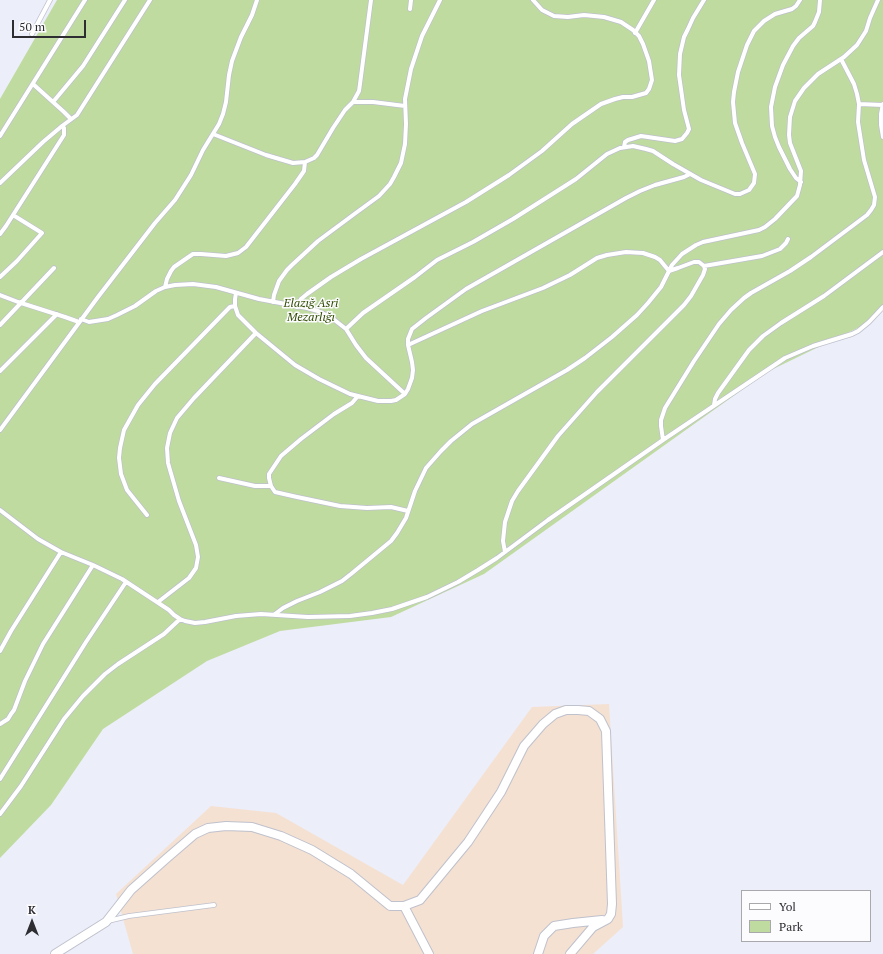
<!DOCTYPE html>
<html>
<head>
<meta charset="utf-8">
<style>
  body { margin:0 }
  #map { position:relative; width:883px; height:954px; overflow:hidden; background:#eceefa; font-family:"PT Serif",serif }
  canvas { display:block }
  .legend { position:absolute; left:741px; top:890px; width:130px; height:52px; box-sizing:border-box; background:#fcfcff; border:1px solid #a9a9ad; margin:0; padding:5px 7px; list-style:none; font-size:12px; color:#2d2d32 }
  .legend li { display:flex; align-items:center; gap:8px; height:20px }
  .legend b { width:20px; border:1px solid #a9a9ad }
  .north { position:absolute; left:12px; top:902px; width:40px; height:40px; -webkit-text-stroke:3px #fcfcff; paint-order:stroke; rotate:0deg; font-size:11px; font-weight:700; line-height:16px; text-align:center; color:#2d2d32 }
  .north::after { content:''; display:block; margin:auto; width:14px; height:18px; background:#2d2d32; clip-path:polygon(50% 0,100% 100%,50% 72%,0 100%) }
  .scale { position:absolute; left:12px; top:20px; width:74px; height:18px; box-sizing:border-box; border:2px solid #2d2d32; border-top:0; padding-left:5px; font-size:12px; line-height:14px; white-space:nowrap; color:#2d2d32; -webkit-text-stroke:3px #fcfcff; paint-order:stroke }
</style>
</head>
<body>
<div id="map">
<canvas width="883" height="954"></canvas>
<ul class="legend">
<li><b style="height:5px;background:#fff"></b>Yol</li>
<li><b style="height:11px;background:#bfdba0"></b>Park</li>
</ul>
<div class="north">K</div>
<div class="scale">50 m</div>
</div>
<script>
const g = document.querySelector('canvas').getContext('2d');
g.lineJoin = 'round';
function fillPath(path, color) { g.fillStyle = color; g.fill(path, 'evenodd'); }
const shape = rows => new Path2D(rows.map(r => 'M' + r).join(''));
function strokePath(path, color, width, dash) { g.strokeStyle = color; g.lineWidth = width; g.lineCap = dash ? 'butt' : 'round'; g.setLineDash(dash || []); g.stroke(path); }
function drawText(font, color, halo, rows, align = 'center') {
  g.font = font + ' "PT Serif",serif'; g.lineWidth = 3; g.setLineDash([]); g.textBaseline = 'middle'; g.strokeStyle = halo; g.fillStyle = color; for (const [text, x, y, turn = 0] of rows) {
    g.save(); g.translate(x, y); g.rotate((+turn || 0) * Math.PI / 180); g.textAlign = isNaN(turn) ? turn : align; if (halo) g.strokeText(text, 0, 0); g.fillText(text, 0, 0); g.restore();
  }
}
const industrial = shape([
  [609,704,623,927,593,954,133,954,116,894,211,806,276,813,403,885,532,707]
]);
const green = shape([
  [57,0,883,0,883,310,870,322,767,372,484,574,391,617,280,631,207,661,103,729,51,805,0,858,0,99]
]);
const lane = shape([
  [410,9,411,0],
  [635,33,654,0],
  [32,34,50,0],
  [33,84,64,112,71,119],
  [53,102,83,66,125,0],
  [353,102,373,102,405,106],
  [859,104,883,105],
  [883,104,881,114,881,125,883,137],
  [213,134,266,155,293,163,305,162,314,158,317,155,333,128,345,110,353,102,359,91,360,84,371,0],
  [0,136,85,0],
  [624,147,625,142,628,140,641,136,675,141,682,139,687,133,689,129,684,110,679,75,680,54,684,37,688,29,693,18,704,0],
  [801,182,796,178,790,169,779,147,775,137,772,126,771,107,775,87,783,65,793,46,799,38,813,26,815,22,819,12,820,0],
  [0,183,43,142,62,126,77,115,150,0],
  [0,234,6,226,64,135,64,128,62,126],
  [704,266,762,256,780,249,786,243,788,239],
  [0,277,17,261,42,233,13,215],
  [165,287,167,279,171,271,174,267,190,256,193,254,201,254,226,256,238,253,246,247,295,184,304,171,305,162],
  [236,293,235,299,235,306,238,315,256,333,295,365,319,379,350,394,378,401,391,401,396,400,405,394,408,389,412,378,413,370,412,362,408,345,408,339,412,329,426,318,466,289,626,198,640,191,655,185,684,177,690,174],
  [0,295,18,302,65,317,79,322],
  [273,302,274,295,279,281,287,270,292,265,318,241,353,215,379,196,390,184,394,177,401,163,405,144,406,124,405,99,411,69,422,36,440,0],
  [297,307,301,299,307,294,331,277,361,259,466,202,509,175,542,151,572,124,601,104,615,99,623,97,632,97,646,93,649,89,652,80,649,61,643,44,639,36,633,30,621,22,604,17,584,15,568,17,554,16,542,10,533,0],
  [81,319,89,322,108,319,117,315,135,306,156,291,165,287,175,285,193,284,216,287,259,299,307,308,318,311,332,318,346,329,356,345,366,358,405,394],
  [0,325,54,268],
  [346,329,363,313,415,277,437,260,473,242,513,219,576,179,607,154,620,148,633,146,646,149,653,151,673,164,701,180,735,194,740,194,749,190,754,183,755,174,742,143,735,123,733,102,734,92,738,72,747,45,754,31,764,21,775,14,792,9,796,6,800,0],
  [408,345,482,311,543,288,570,275,597,258,607,255,626,252,643,253,655,257,660,260,669,271,678,268,694,262,699,262,704,266,705,269,703,275,691,296,684,305,597,392,558,436,518,491,512,501,505,522,503,541,505,552],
  [0,371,57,314],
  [358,396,352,403,334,414,301,439,281,456,269,474,269,478,271,486,275,492,297,497,340,506,367,508,391,507,408,511],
  [714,405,715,399,718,393,749,350,763,336,781,323,824,296,883,252],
  [0,430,98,297,155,223,175,200,191,175,203,150,219,124,223,114,226,102,229,75,232,61,241,37,252,15,257,0],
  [663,440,661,426,661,420,665,408,694,361,719,324,731,310,744,298,751,293,790,271,811,257,867,215,871,210,874,205,875,197,864,160,858,122,859,104,857,94,854,84,841,59],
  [219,478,255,486,271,486],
  [0,510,38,539,61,552,93,565,122,579,169,610,174,615,180,619,185,621,195,623,205,622,236,616,261,614,308,617,350,616,372,613,392,609,427,597,458,582,478,570,497,558,548,520,663,440,785,358,813,346,852,334,858,331,869,322,883,307],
  [147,515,127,490,121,474,119,458,120,448,124,430,138,405,155,384,227,310,230,307,235,306],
  [158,602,189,578,196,568,198,557,196,545,179,501,168,463,167,448,170,433,177,418,194,398,256,333],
  [275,614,283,608,297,601,320,592,342,581,351,574,391,541,397,533,406,518,415,491,426,468,441,451,451,441,472,424,567,370,585,358,612,337,637,315,648,303,661,287,672,265,682,254,696,245,703,242,759,230,765,227,775,219,797,196,800,185,801,171,790,143,789,135,790,117,795,101,804,88,818,74,844,57,857,45,866,31,870,18,878,0],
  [0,651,11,631,61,552],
  [0,724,8,719,11,714,14,710,25,681,43,644,93,565],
  [0,779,86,642,126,582],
  [0,814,21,786,64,719,83,696,105,674,118,664,164,634,180,619],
  [108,921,129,916,214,905]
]);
const street = shape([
  [404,906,429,954],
  [55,954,106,922,131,890,167,858,195,834,208,828,226,826,252,827,281,836,312,850,351,874,390,906,404,906,420,900,468,842,501,792,524,746,543,724,555,714,566,710,578,710,589,711,600,719,606,731,612,904,611,914,608,919,593,927,570,954],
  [538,954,544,936,554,926,573,923,602,920]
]);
const parkNames = [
  ["Elazığ Asri",311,304],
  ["Mezarlığı",311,318]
];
fillPath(industrial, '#f5e1d2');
fillPath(green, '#bfdba0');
strokePath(lane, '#bfc1cc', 5.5);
strokePath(street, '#bfc1cc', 10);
strokePath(lane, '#fff', 4);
strokePath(street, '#fff', 8);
drawText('italic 12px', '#314c00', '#fcfcff', parkNames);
</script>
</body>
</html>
